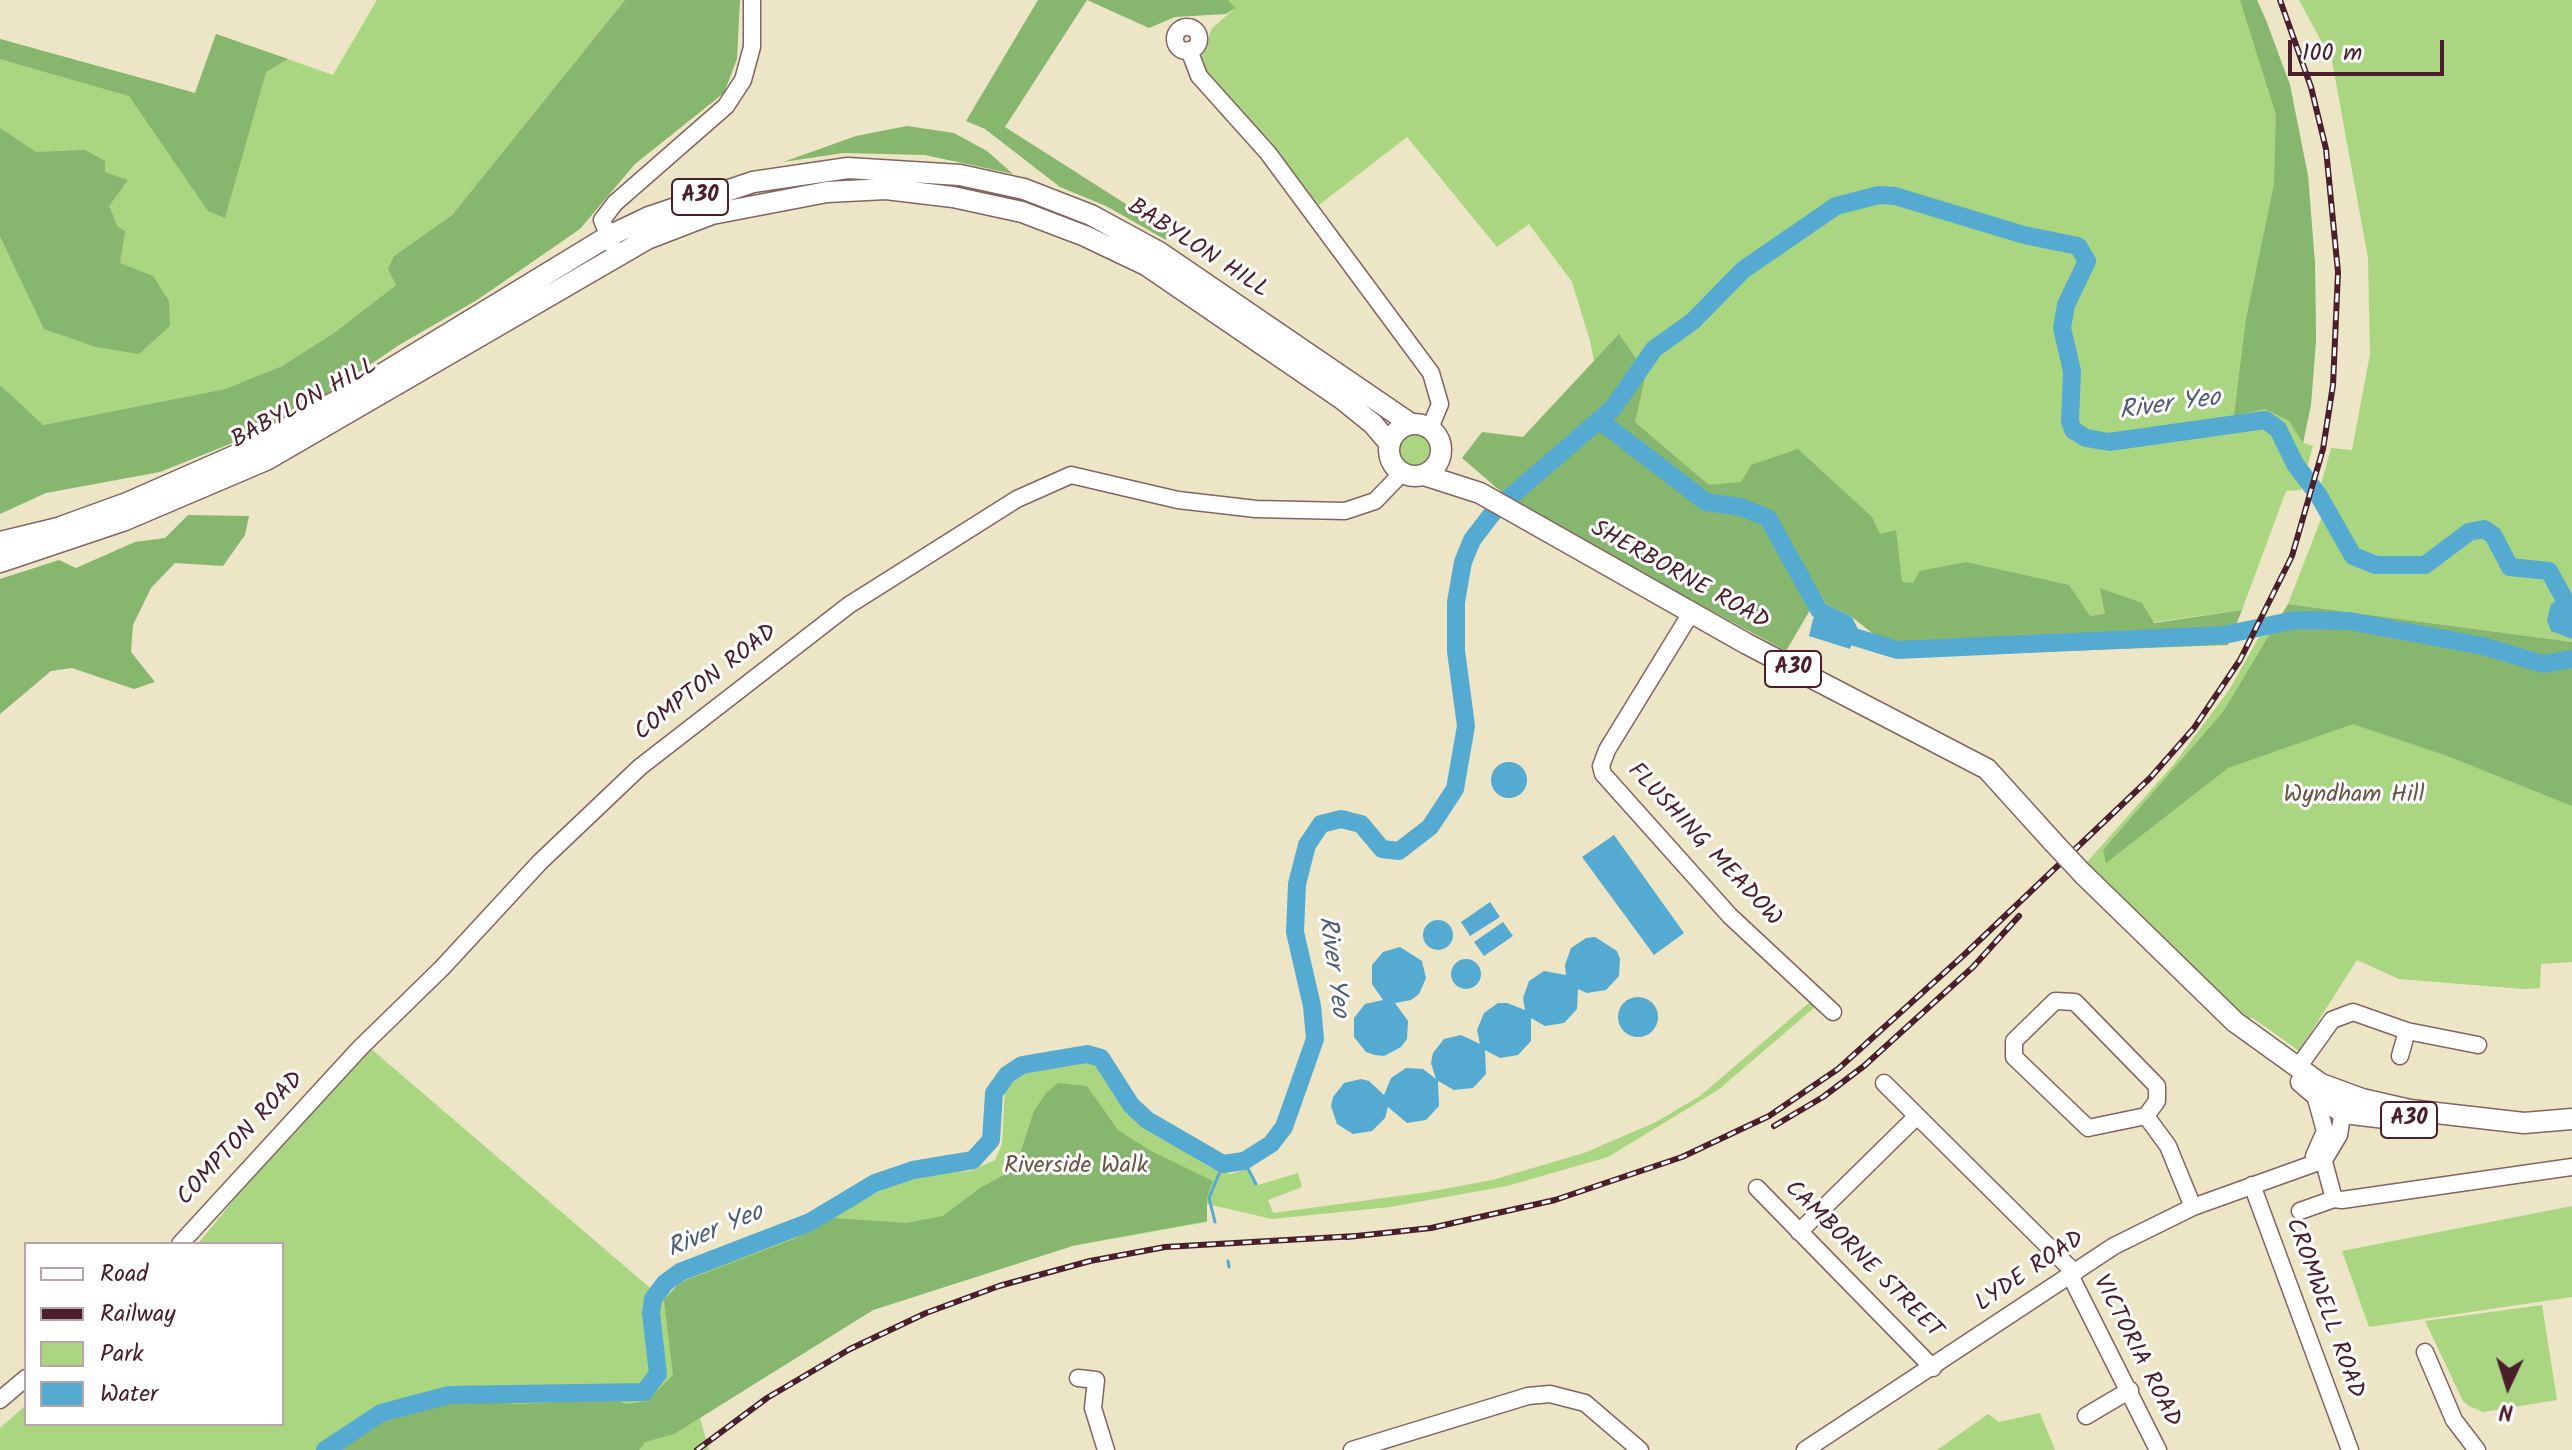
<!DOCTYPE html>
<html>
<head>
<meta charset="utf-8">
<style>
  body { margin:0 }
  #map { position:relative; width:2572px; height:1450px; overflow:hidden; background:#ece5c6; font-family:Kalam,sans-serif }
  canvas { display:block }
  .legend { position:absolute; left:24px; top:1242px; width:260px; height:184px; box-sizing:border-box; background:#fff; border:2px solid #b7a5aa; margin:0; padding:10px 14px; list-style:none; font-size:24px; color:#4a1f2b }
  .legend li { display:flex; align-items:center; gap:16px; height:40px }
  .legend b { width:40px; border:2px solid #b7a5aa }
  .north { position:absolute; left:2468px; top:1346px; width:80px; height:80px; -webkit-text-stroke:6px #fff; paint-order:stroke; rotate:184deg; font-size:22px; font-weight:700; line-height:32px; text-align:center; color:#4a1f2b }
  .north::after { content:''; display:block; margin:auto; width:28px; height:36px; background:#4a1f2b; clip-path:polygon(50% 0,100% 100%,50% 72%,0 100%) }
  .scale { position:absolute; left:2288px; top:40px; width:156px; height:36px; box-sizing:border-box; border:4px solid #4a1f2b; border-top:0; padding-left:10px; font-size:24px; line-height:28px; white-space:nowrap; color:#4a1f2b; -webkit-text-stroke:6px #fff; paint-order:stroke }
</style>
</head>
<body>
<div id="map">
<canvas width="2572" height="1450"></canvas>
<ul class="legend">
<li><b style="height:10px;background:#fff"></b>Road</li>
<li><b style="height:10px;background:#4a1f2b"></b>Railway</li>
<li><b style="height:22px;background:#aad581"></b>Park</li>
<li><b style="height:22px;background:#55aad1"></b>Water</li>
</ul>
<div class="north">N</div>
<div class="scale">100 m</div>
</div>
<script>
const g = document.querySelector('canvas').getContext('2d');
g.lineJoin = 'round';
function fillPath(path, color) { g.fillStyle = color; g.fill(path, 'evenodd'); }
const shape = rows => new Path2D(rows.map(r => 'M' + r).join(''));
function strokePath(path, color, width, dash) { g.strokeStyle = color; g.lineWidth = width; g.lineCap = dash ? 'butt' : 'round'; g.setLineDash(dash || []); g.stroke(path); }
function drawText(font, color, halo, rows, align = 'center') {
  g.font = font + ' Kalam,sans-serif'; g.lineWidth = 6; g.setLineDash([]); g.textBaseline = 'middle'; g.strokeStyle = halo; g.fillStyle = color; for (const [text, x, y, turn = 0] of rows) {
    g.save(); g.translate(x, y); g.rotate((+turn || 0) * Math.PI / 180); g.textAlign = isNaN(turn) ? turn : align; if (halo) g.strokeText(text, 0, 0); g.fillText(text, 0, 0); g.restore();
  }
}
const green = shape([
  [377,0,625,0,452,215,394,256,396,285,334,333,282,366,225,389,43,425,26,412,0,385,0,39,195,93,216,34,333,75],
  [1228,0,2257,0,2290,85,2308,176,2315,264,2316,340,2311,404,2303,443,2313,446,2301,490,2286,491,2242,610,2148,623,1889,632,1764,499,1709,485,1635,422,1603,405,1590,341,1572,282,1529,224,1497,247,1407,137,1319,205,1199,64,1212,28,1234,9],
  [2299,0,2572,0,2572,642,2288,604,2328,501,2319,492,2331,448,2352,450,2370,354,2368,258,2332,61],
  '1397 447a19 19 0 1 1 38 0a19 19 0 1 1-38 0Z',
  [2271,634,2572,668,2572,962,2541,964,2540,988,2523,989,2399,979,2357,960,2299,1051,2253,1018,2243,1018,2082,861,2088,861,2174,764,2229,690,2259,637],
  [1810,1002,1815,1007,1718,1090,1608,1157,1507,1186,1390,1207,1272,1219,1207,1204,1207,1222,1073,1246,873,1310,700,1418,709,1450,0,1450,0,1428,26,1405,26,1424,282,1424,282,1244,198,1244,362,1041,663,1299,685,1279,805,1233,900,1180,927,1174,970,1171,995,1160,1002,1144,1005,1088,1037,1065,1076,1058,1103,1064,1137,1121,1211,1168,1231,1174,1247,1169,1258,1185,1298,1173,1302,1187,1268,1200,1273,1213,1428,1192,1492,1180,1584,1153,1656,1122,1700,1096],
  [2572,1206,2572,1297,2369,1327,2342,1251],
  [2542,1305,2557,1400,2483,1412,2469,1406,2463,1401,2425,1321],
  [2040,1413,2055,1450,1937,1450,1988,1414,1999,1422]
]);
const forest = shape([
  [625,0,740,0,737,59,724,93,635,164,580,229,477,300,399,345,321,398,250,436,160,472,46,493,0,514,0,385,43,425,225,389,282,366,334,333,396,285,388,269,394,256,452,215],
  [1038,0,1228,0,1235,8,1226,14,1175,17,1149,28,1087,0,1005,127,1170,232,1166,240,1106,206,1060,187,985,129,966,121],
  [2240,0,2257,0,2266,20,2290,85,2308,176,2315,264,2316,340,2311,404,2303,443,2289,421,2265,409,2234,416,2246,319,2274,184,2276,115],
  [216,34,288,59,266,72,225,218,208,211,129,96,0,59,0,39,195,93],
  [907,126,954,133,987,151,1013,174,925,155,843,153,783,162,856,136],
  [0,128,36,152,85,150,105,161,105,172,128,180,109,206,118,227,125,231,120,263,153,276,169,301,170,326,139,354,96,347,44,329,0,236],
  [1619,334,1646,373,1635,422,1709,485,1741,482,1751,465,1798,449,1872,517,1880,534,1896,530,1902,582,1913,583,1920,571,1966,562,2069,585,2090,616,2105,614,2100,588,2142,603,2154,623,2242,610,2228,645,1902,657,1852,617,1826,604,1820,593,1786,651,1519,507,1462,458,1482,432,1523,437],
  [188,515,249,516,245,535,223,566,175,563,151,588,133,625,131,652,155,682,134,689,72,668,51,671,0,714,0,579,59,560,76,568,135,542,165,538],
  [2288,604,2572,642,2572,806,2450,757,2353,724,2228,768,2106,863,2103,850,2223,712],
  [1058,1083,1087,1086,1118,1130,1149,1150,1213,1181,1207,1197,1207,1221,1075,1245,873,1310,674,1434,645,1442,639,1450,338,1450,377,1424,449,1400,520,1404,614,1399,626,1404,647,1401,673,1375,664,1300,679,1283,794,1239,834,1218,906,1223,943,1216,980,1188,1015,1169,1034,1111,1046,1093]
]);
const water = shape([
  [2567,596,2572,597,2572,639,2551,631,2547,620,2551,604],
  [1826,604,1852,617,1858,629,1850,649,1809,636,1813,619],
  '1491 780a18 18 0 1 1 36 0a18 18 0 1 1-36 0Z',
  [1614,835,1684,933,1654,955,1582,857],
  [1490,902,1500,917,1470,936,1461,922],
  '1423 935a15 15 0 1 1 30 0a15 15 0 1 1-30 0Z',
  [1503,922,1513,936,1484,956,1474,942],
  [1595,937,1617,951,1620,959,1619,976,1606,990,1587,993,1578,989,1577,1009,1564,1023,1545,1026,1531,1018,1531,1041,1518,1055,1500,1058,1485,1050,1486,1074,1473,1088,1454,1090,1438,1081,1439,1106,1426,1120,1407,1123,1388,1107,1385,1118,1372,1131,1353,1134,1337,1124,1331,1106,1333,1097,1344,1083,1361,1079,1369,1081,1384,1095,1391,1078,1406,1068,1423,1069,1436,1079,1431,1063,1433,1053,1444,1039,1461,1035,1480,1044,1477,1030,1484,1013,1498,1003,1507,1003,1525,1010,1523,998,1529,981,1544,971,1566,975,1565,965,1571,948,1586,938],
  [1400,947,1422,961,1426,978,1419,994,1411,1000,1395,1003,1408,1021,1407,1039,1401,1047,1384,1056,1375,1055,1366,1052,1354,1037,1354,1018,1365,1004,1383,1000,1372,984,1372,965,1383,952],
  '1451 974a15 15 0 1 1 30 0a15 15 0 1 1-30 0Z',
  '1618 1017a20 20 0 1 1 40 0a20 20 0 1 1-40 0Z'
]);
const stream = shape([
  [1244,1161,1256,1184],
  [1215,1222,1209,1198,1223,1164],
  [1228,1261,1229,1267]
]);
const river = shape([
  [1599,420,1706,502,1741,507,1768,518,1819,610,1848,635,1897,650,2224,635,2295,620,2349,621,2483,646,2543,664,2572,659],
  [325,1450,381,1413,449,1395,644,1392,658,1374,651,1313,653,1299,665,1283,680,1272,810,1222,875,1183,913,1170,973,1160,991,1140,994,1093,1007,1075,1022,1065,1087,1054,1101,1058,1131,1105,1147,1120,1223,1164,1244,1161,1271,1144,1284,1127,1315,1039,1312,1006,1295,932,1297,884,1307,845,1321,824,1341,819,1361,824,1382,849,1399,851,1430,827,1455,789,1466,726,1456,651,1456,602,1463,562,1472,540,1495,510,1613,408,1654,349,1693,321,1743,270,1836,206,1879,195,1895,196,2024,235,2078,246,2087,261,2066,305,2062,328,2072,371,2070,421,2073,430,2086,438,2109,442,2265,420,2278,429,2295,464,2319,496,2353,556,2376,565,2425,565,2469,532,2484,529,2493,535,2510,567,2549,571,2572,613]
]);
const minor = shape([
  '1175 39a12 12 0 1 1 24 0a12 12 0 1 1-24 0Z',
  [1189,50,1199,76,1268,153,1431,373,1440,404,1430,428],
  [613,247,602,220,615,203,726,106,743,80,752,47,752,0],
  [1691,613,1607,750,1601,766,1603,774,1730,916,1833,1012],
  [2400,1056,2407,1031],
  [2299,1066,2332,1020,2353,1012,2407,1031,2478,1045],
  [1884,1083,2075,1273],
  [2146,1116,2157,1101,2157,1086,2075,1002,2055,1001,2014,1041,2014,1057,2088,1128,2146,1116,2168,1146,2193,1207],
  [2320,1147,2334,1199,2342,1200,2572,1167],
  [2314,1156,2325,1131,2315,1095],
  [2252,1185,2350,1450],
  [1757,1188,1933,1368],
  [2300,1211,2334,1199],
  [1799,1232,1917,1116],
  [180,1244,360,1048,442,968,540,862,640,767,849,605,1017,499,1071,475,1178,500,1256,509,1345,511,1375,501,1402,473],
  [2070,1275,2158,1450],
  [2425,1352,2454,1420,2477,1450],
  [1078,1378,1096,1380,1093,1408,1106,1450],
  [0,1400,26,1378],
  [2086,1416,2130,1390],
  [1352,1450,1528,1396,1550,1394,1585,1403,1640,1450],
  [1805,1450,2114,1246,2193,1207,2324,1160,2339,1135,2344,1104]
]);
const major = shape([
  '1389 450a26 26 0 1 1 52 0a26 26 0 1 1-52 0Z',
  [1424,475,1480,493,1747,644,1987,769,2053,842],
  [0,542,58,528,127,503,241,453,346,396,607,237,649,217,753,182,848,168,960,175,1024,189,1091,215,1159,252,1411,424],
  [0,562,125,520,266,460,647,239,712,214,827,192,886,189,953,197,1022,212,1085,236,1146,265,1187,293,1342,399,1373,424,1390,444],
  [2083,874,2235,1022,2321,1084,2362,1099,2410,1110,2524,1123,2572,1119],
  [2301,1082,2322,1100,2344,1113,2402,1120]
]);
const rail = shape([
  [1774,1126,1823,1097,1864,1066,1973,967,2019,916],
  [1347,1237,1431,1228,1555,1200,1682,1157,1769,1116,1838,1069,1965,954,2150,778,2194,728,2240,660,2292,556,2323,449,2333,385,2338,272,2326,149,2311,87,2280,0],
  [697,1450,767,1398,850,1349,926,1313,999,1286,1090,1261,1165,1247,1356,1236]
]);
const majorBridge = shape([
  [2053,842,2083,874]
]);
const shields = [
  [700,197,56],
  [1793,669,56],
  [2409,1120,56]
];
const shieldNames = [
  ["A30",700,197],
  ["A30",1793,669],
  ["A30",2409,1120]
];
const streetNames = [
  ["BABYLON HILL",1197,250,33],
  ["BABYLON HILL",305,405,-29],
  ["SHERBORNE ROAD",1679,577,29],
  ["COMPTON ROAD",707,684,-38],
  ["FLUSHING MEADOW",1703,846,47],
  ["COMPTON ROAD",242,1140,-47],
  ["CAMBORNE STREET",1862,1261,45],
  ["LYDE ROAD",2031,1273,-34],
  ["CROMWELL ROAD",2323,1309,70],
  ["VICTORIA ROAD",2135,1352,63]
];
const parkNames = [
  ["Wyndham Hill",2354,797],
  ["Riverside Walk",1076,1168]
];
const waterNames = [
  ["River Yeo",2170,407,-8],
  ["River Yeo",1331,967,82],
  ["River Yeo",716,1233,-23]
];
fillPath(green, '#aad581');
fillPath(forest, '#87b66f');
fillPath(water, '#55aad1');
strokePath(stream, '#55aad1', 3);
strokePath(river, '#55aad1', 18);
strokePath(minor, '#836461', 19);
strokePath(major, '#836461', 23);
strokePath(minor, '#fff', 16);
strokePath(major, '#fff', 20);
strokePath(rail, '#4a1f2b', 6);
strokePath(rail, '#fff', 3, [9]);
strokePath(majorBridge, '#836461', 23, []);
strokePath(majorBridge, '#fff', 20);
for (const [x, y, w] of shields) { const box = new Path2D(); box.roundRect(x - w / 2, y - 18, w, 36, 6); g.fillStyle = '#fff'; g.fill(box); strokePath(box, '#4a1f2b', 2); }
drawText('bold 22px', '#4a1f2b', null, shieldNames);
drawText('24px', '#4a1f2b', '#fff', streetNames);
drawText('24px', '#675645', '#fff', parkNames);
drawText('italic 26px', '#4f5e76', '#fff', waterNames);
</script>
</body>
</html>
